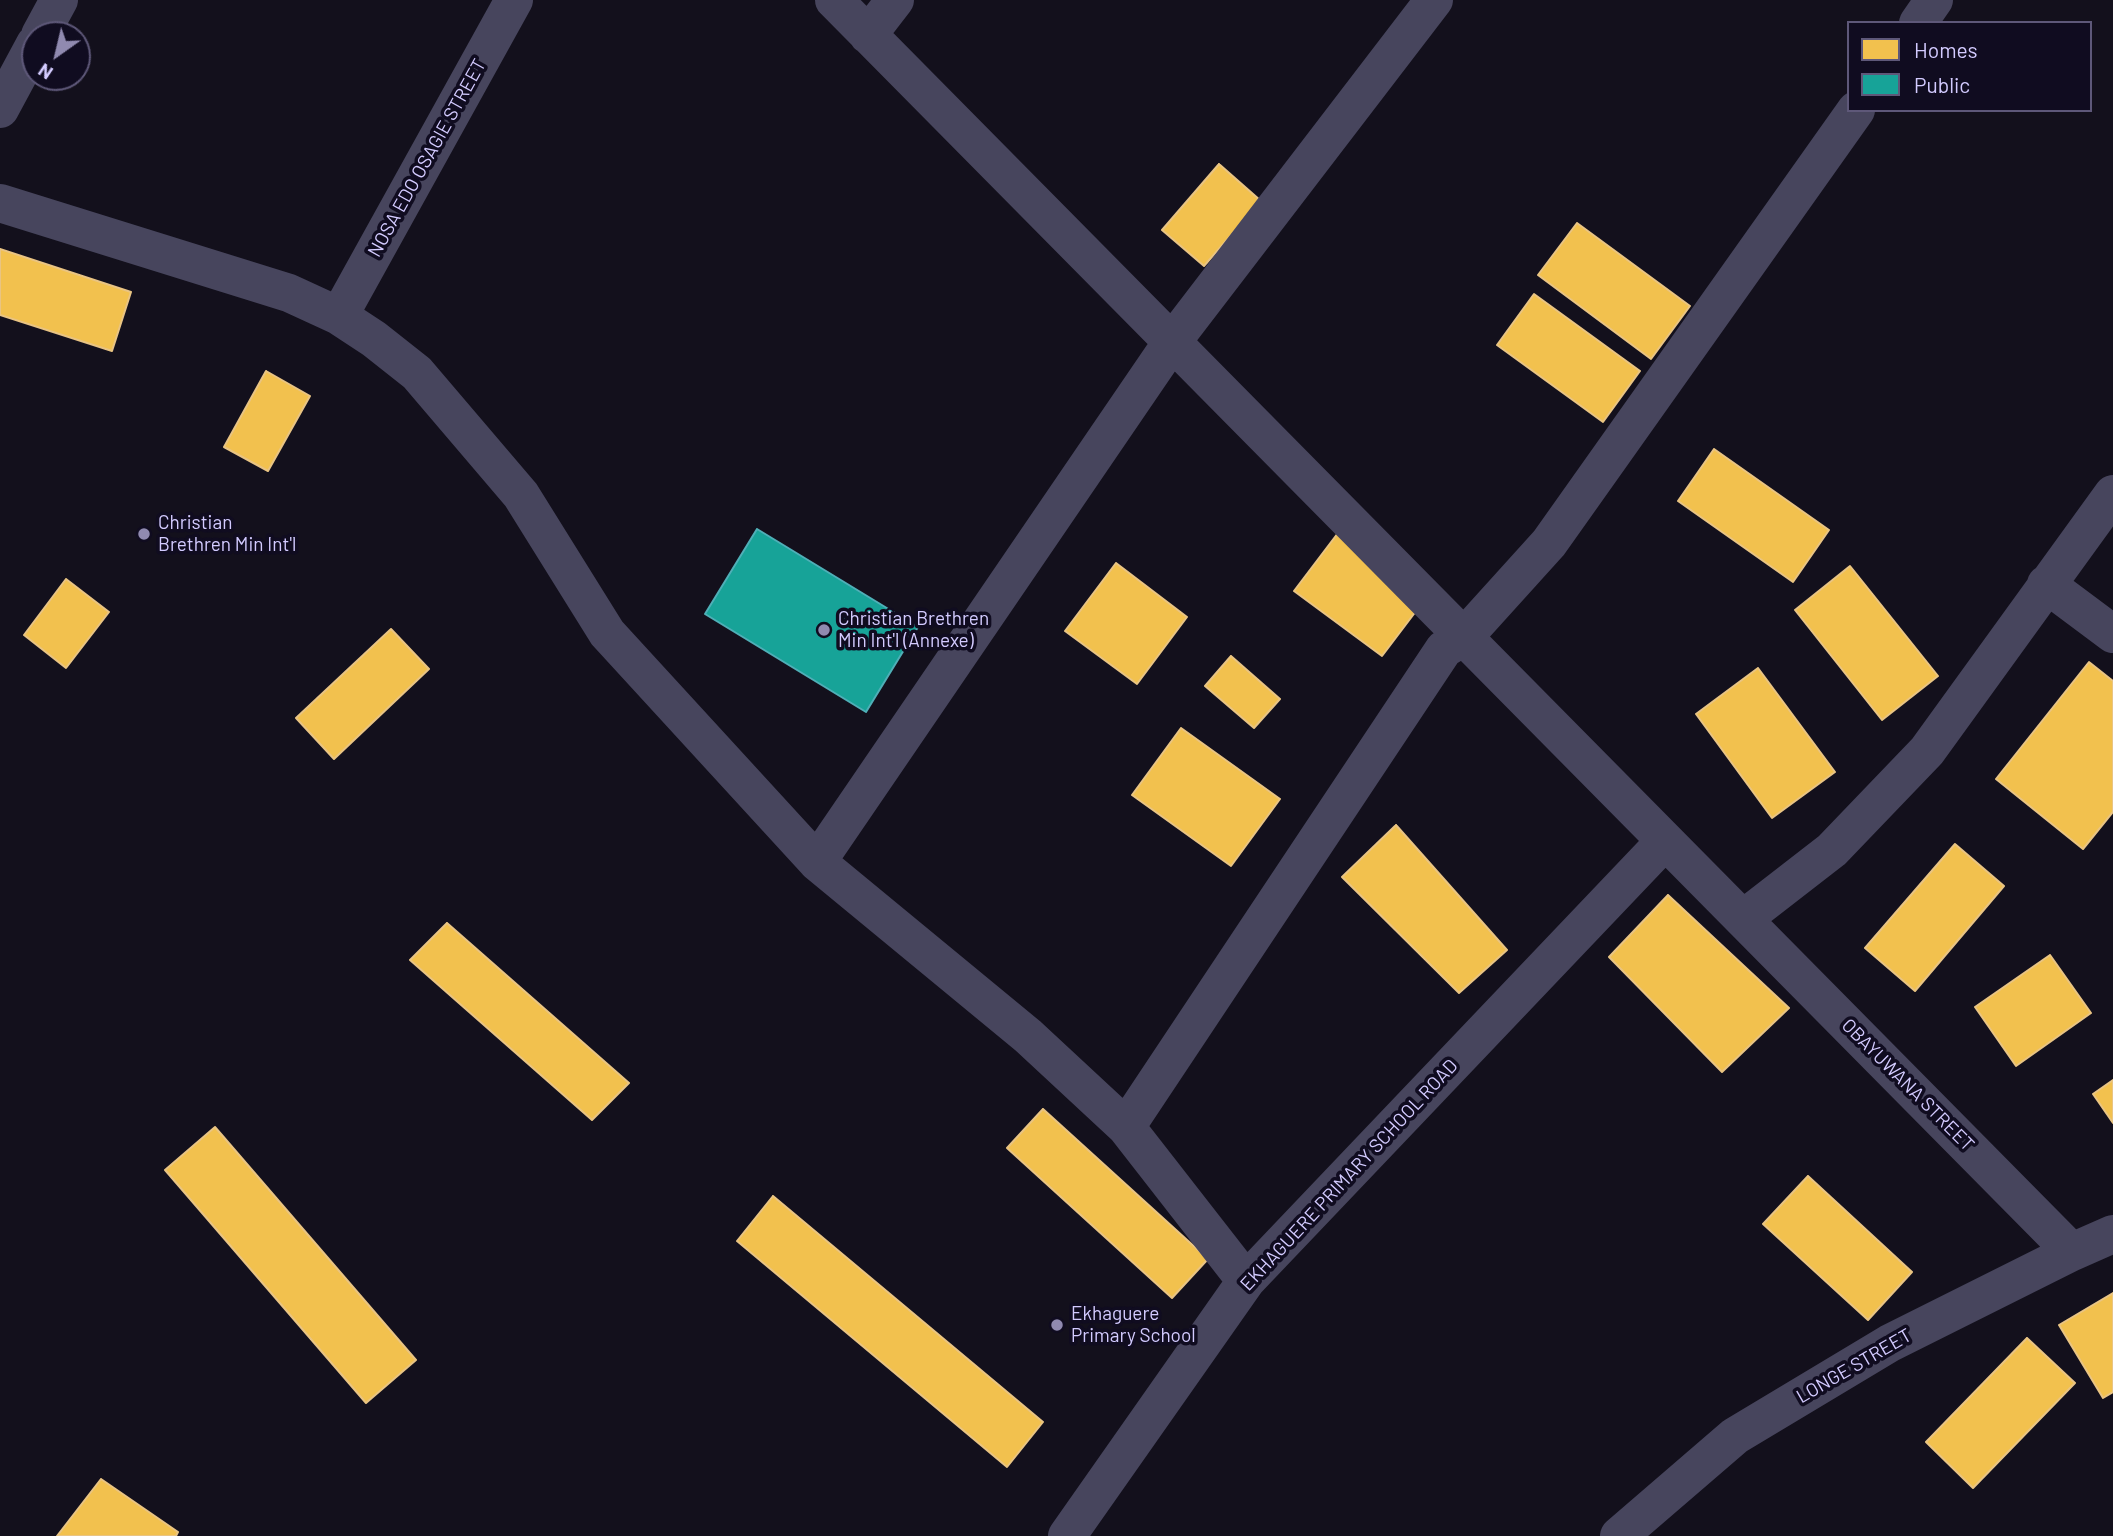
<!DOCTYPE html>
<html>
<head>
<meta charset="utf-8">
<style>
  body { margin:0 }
  #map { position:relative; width:2113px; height:1536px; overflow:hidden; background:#13101c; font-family:Barlow,sans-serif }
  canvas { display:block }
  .legend { position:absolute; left:1847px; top:21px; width:245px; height:91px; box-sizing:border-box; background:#100c20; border:2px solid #5e5879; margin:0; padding:9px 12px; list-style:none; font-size:21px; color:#d3cbff }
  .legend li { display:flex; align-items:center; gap:14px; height:35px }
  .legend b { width:35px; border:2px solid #5e5879 }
  .north { position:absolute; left:21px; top:21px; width:70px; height:70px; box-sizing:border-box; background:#100c20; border:2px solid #5e5879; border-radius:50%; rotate:214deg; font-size:19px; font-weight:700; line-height:28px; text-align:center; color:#d3cbff }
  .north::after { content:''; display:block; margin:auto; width:24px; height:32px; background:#908ab0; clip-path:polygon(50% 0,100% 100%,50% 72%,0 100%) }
</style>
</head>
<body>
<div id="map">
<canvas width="2113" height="1536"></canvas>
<ul class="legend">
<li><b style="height:19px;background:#f2c14e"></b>Homes</li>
<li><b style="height:19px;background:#17a398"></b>Public</li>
</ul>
<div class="north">N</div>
</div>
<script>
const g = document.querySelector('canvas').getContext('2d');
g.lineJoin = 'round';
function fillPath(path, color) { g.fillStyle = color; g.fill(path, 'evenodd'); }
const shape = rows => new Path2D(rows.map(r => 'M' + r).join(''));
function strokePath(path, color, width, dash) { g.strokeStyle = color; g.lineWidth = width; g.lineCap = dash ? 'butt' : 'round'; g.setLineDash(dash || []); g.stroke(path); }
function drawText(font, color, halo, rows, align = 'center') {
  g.font = font + ' Barlow,sans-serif'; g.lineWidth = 7; g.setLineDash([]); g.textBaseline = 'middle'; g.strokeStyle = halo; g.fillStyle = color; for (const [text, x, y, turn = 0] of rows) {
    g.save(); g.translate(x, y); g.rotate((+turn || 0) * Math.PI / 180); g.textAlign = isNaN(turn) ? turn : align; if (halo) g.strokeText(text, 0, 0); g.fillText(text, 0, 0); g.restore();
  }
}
const homes = shape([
  [1219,164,1261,201,1204,266,1162,230,1219,164],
  [1577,223,1690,306,1651,359,1538,275,1577,223],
  [0,249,131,292,112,351,0,315,0,249],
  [1534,294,1640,371,1603,422,1497,345,1534,294],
  [266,371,310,396,268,471,224,447,266,371],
  [1714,449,1829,530,1793,582,1678,501,1714,449],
  [1341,529,1429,594,1382,656,1294,591,1341,529],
  [1116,563,1187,617,1137,684,1065,631,1116,563],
  [1850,566,1938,676,1882,720,1795,610,1850,566],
  [66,579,109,612,66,668,24,635,66,579],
  [391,629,429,669,334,759,296,718,391,629],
  [1231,656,1280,699,1254,728,1205,686,1231,656],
  [2089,662,2113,681,2113,812,2083,849,1996,779,2089,662],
  [1758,668,1835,772,1772,818,1696,714,1758,668],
  [1181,728,1280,799,1231,866,1132,795,1181,728],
  [1396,825,1507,950,1459,993,1342,877,1396,825],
  [1955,844,2004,886,1915,991,1865,948,1955,844],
  [1668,895,1789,1008,1722,1072,1609,957,1668,895],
  [447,923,629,1083,592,1120,410,960,447,923],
  [2050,955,2091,1013,2016,1066,1975,1007,2050,955],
  [2113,1080,2113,1123,2093,1094,2113,1080],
  [1043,1109,1208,1259,1172,1298,1007,1148,1043,1109],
  [215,1127,416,1360,366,1403,165,1170,215,1127],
  [1808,1176,1912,1272,1868,1320,1763,1224,1808,1176],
  [773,1196,1043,1422,1007,1467,737,1241,773,1196],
  [2113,1293,2113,1392,2103,1398,2059,1325,2113,1293],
  [2027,1338,2075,1383,1973,1488,1926,1442,2027,1338],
  [101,1479,178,1532,176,1536,57,1536,101,1479]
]);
const public = shape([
  [757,529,918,627,866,712,705,614,757,529]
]);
const minor = shape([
  [834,0,2072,1252],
  [1918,23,1934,0],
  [40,35,59,0],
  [868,35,895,0],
  [0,109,35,44],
  [0,203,289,293,339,316,374,339,417,373,521,495,607,633,817,862,1028,1036,1126,1127,1246,1281],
  [339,316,514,0],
  [2046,584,2113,634],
  [817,862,1172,342,1434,0],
  [1743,919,1832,850,1927,751,2113,494],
  [1126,1127,1444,649,1464,637,1549,543,1856,110],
  [1067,1536,1246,1281,1665,841],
  [1619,1536,1735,1436,1890,1343,2072,1252,2113,1234]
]);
const markers = [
  [144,534,7,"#908ab0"],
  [824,630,7,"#908ab0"],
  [1057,1325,7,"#908ab0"]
];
const streetNames = [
  ["NOSA EDO OSAGIE STREET",427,158,-61],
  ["OBAYUWANA STREET",1908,1085,45],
  ["EKHAGUERE PRIMARY SCHOOL ROAD",1349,1175,-47],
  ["LONGE STREET",1854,1366,-30]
];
const poiNames = [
  ["Christian",158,523],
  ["Brethren Min Int'l",158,545],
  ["Christian Brethren",838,619],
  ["Min Int'l (Annexe)",838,641],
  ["Ekhaguere",1071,1314],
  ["Primary School",1071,1336]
];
fillPath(homes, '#f2c14e');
strokePath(homes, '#e9c483', 2);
fillPath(public, '#17a398');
strokePath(public, '#4fafb7', 2);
strokePath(minor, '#47455d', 38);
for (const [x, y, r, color] of markers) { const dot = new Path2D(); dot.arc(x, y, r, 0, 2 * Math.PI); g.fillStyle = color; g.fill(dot); strokePath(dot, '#100c20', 2.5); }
drawText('19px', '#d3cbff', '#100c20', streetNames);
drawText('19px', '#d3cbff', '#100c20', poiNames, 'left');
</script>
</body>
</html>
